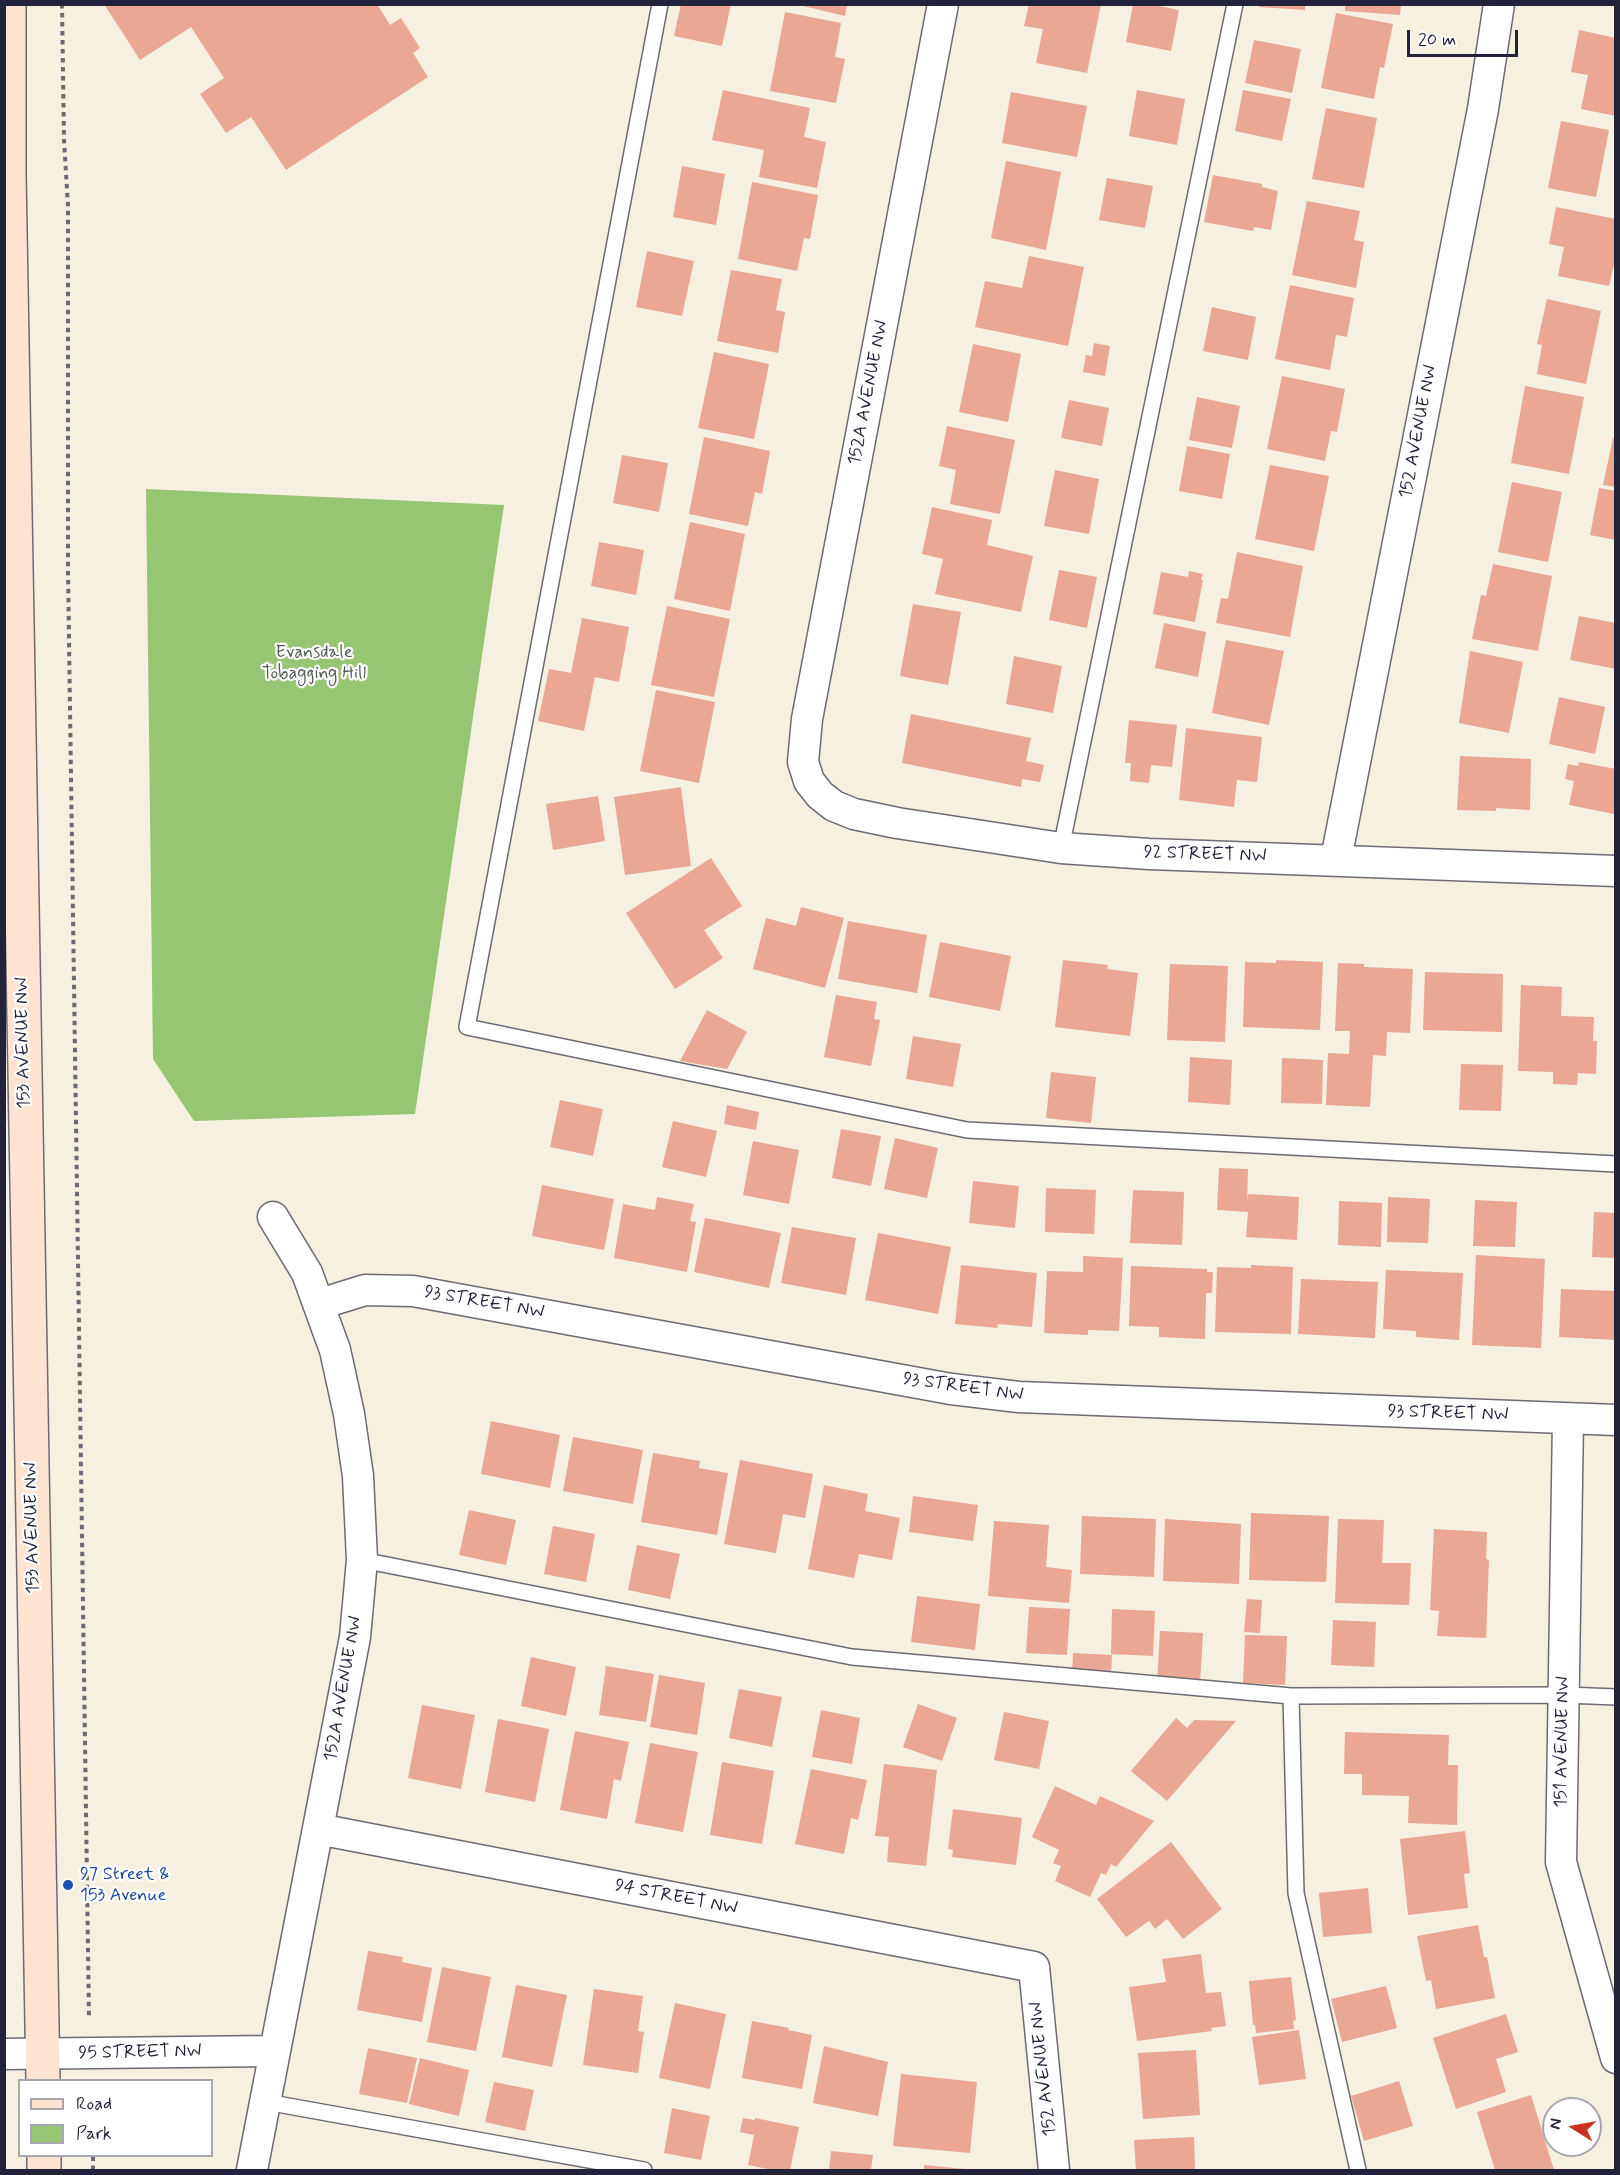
<!DOCTYPE html>
<html>
<head>
<meta charset="utf-8">
<style>
  body { margin:0 }
  #map { position:relative; width:1620px; height:2175px; overflow:hidden; background:#f6f0e0; font-family:Mynerve,sans-serif }
  canvas { display:block }
  .frame { position:absolute; inset:0; border:6px solid #22223b; pointer-events:none }
  .legend { position:absolute; left:18px; top:2079px; width:195px; height:78px; box-sizing:border-box; background:#fff; border:2px solid #a7a7b1; margin:0; padding:8px 10px; list-style:none; font-size:18px; color:#22223b }
  .legend li { display:flex; align-items:center; gap:12px; height:30px }
  .legend b { width:30px; border:2px solid #a7a7b1 }
  .north { position:absolute; left:1542px; top:2097px; width:60px; height:60px; box-sizing:border-box; background:#fff; border:2px solid #a7a7b1; border-radius:50%; rotate:281deg; font-size:16px; font-weight:700; line-height:24px; text-align:center; color:#22223b }
  .north::after { content:''; display:block; margin:auto; width:21px; height:27px; background:#c8321e; clip-path:polygon(50% 0,100% 100%,50% 72%,0 100%) }
  .scale { position:absolute; left:1407px; top:30px; width:111px; height:27px; box-sizing:border-box; border:3px solid #22223b; border-top:0; padding-left:8px; font-size:18px; line-height:21px; white-space:nowrap; color:#22223b; -webkit-text-stroke:4px #fff; paint-order:stroke }
</style>
</head>
<body>
<div id="map">
<canvas width="1620" height="2175"></canvas>
<div class="frame"></div>
<ul class="legend">
<li><b style="height:8px;background:#fde4d1"></b>Road</li>
<li><b style="height:16px;background:#96c574"></b>Park</li>
</ul>
<div class="north">N</div>
<div class="scale">20 m</div>
</div>
<script>
const g = document.querySelector('canvas').getContext('2d');
g.lineJoin = 'round';
function fillPath(path, color) { g.fillStyle = color; g.fill(path, 'evenodd'); }
const shape = rows => new Path2D(rows.map(r => 'M' + r).join(''));
function strokePath(path, color, width, dash) { g.strokeStyle = color; g.lineWidth = width; g.lineCap = dash ? 'butt' : 'round'; g.setLineDash(dash || []); g.stroke(path); }
function drawText(font, color, halo, rows, align = 'center') {
  g.font = font + ' Mynerve,sans-serif'; g.lineWidth = 4.5; g.setLineDash([]); g.textBaseline = 'middle'; g.strokeStyle = halo; g.fillStyle = color; for (const [text, x, y, turn = 0] of rows) {
    g.save(); g.translate(x, y); g.rotate((+turn || 0) * Math.PI / 180); g.textAlign = isNaN(turn) ? turn : align; if (halo) g.strokeText(text, 0, 0); g.fillText(text, 0, 0); g.restore();
  }
}
const green = shape([
  [146,489,504,505,415,1114,194,1121,153,1059]
]);
const building = shape([
  [104,4,377,4,390,25,401,18,420,48,413,53,428,77,286,170,251,117,226,133,200,94,224,78,191,27,140,60],
  [681,4,731,4,722,46,674,36],
  [795,4,847,4,845,16],
  [1029,4,1101,4,1087,73,1036,63,1043,29,1024,26],
  [1133,4,1150,4,1179,10,1171,51,1126,42],
  [1259,4,1305,4,1305,10,1259,7],
  [1345,4,1401,4,1400,15,1345,11],
  [785,12,841,23,835,57,845,59,836,103,770,91],
  [1336,13,1393,24,1384,68,1380,67,1374,99,1321,88],
  [1579,30,1616,38,1616,116,1581,109,1588,75,1571,72],
  [1254,40,1301,49,1292,93,1245,83],
  [723,90,810,108,804,137,826,142,817,188,759,177,764,150,712,140],
  [1137,90,1185,99,1177,145,1129,136],
  [1243,90,1291,99,1282,141,1235,131],
  [1011,92,1087,106,1077,157,1002,143],
  [1326,108,1377,118,1364,188,1312,179],
  [1561,121,1609,130,1596,197,1548,188],
  [1006,161,1061,172,1046,250,991,238],
  [682,166,725,174,716,225,673,217],
  [1213,175,1262,184,1262,187,1278,191,1271,230,1254,227,1253,231,1204,222],
  [1107,178,1153,186,1145,228,1099,220],
  [752,182,818,195,810,239,804,238,797,271,738,259],
  [1307,201,1360,211,1354,240,1364,242,1356,288,1292,275],
  [1556,207,1616,219,1616,256,1609,286,1558,276,1564,247,1549,244],
  [647,251,694,261,682,316,636,307],
  [1029,256,1084,267,1068,346,975,327,985,281,1022,288],
  [731,270,782,279,776,310,785,312,778,353,717,341],
  [1290,285,1354,298,1347,337,1336,335,1330,370,1275,359],
  [1547,299,1601,311,1586,384,1537,374,1542,345,1537,344],
  [1212,307,1256,317,1248,360,1203,351],
  [1094,343,1110,346,1105,376,1083,372,1086,355,1092,356],
  [973,344,1021,354,1008,422,959,412],
  [714,352,769,364,754,439,698,428],
  [1282,376,1345,389,1337,432,1331,431,1325,461,1267,449],
  [1525,386,1584,397,1569,474,1511,463],
  [1197,397,1240,406,1232,448,1189,440],
  [1069,400,1109,408,1102,446,1061,438],
  [947,426,1015,440,1000,514,950,504,956,470,939,466],
  [704,437,770,451,762,494,755,492,748,526,689,514],
  [1613,438,1616,438,1616,487,1603,485],
  [1187,446,1230,454,1222,499,1179,491],
  [622,455,668,463,659,512,613,503],
  [1270,465,1329,476,1314,551,1255,539],
  [1055,470,1099,479,1089,534,1044,526],
  [1512,482,1562,492,1548,562,1498,552],
  [1599,488,1616,491,1616,540,1590,535],
  [932,507,992,520,987,545,1033,556,1021,612,935,594,943,559,922,554],
  [690,522,745,534,730,611,674,599],
  [599,542,644,550,636,595,591,586],
  [1237,552,1303,566,1290,637,1216,623,1221,598,1228,599],
  [1493,564,1552,576,1538,651,1472,639,1481,595,1486,596],
  [1059,570,1097,577,1087,628,1049,620],
  [1189,571,1203,574,1201,580,1203,580,1195,622,1153,614,1161,572,1188,577],
  [913,604,961,612,948,685,900,676],
  [667,606,730,619,714,697,651,685],
  [1579,616,1616,623,1616,669,1570,660],
  [582,618,629,627,619,682,595,677,584,731,538,721,549,669,571,673],
  [1164,623,1206,632,1198,677,1155,668],
  [1226,640,1284,651,1269,725,1212,713],
  [1470,651,1523,662,1509,733,1459,723],
  [1014,656,1062,666,1053,713,1006,704],
  [656,690,715,702,699,783,640,771],
  [1559,697,1605,707,1595,754,1549,744],
  [911,714,1031,738,1026,761,1044,765,1040,782,1022,779,1021,787,902,763],
  [1129,720,1177,725,1172,767,1151,765,1149,783,1130,781,1131,763,1125,763],
  [1186,728,1262,737,1257,782,1237,780,1234,807,1179,800],
  [1460,756,1531,759,1530,810,1496,808,1496,811,1457,810],
  [1579,762,1616,769,1614,814,1569,805,1574,781,1565,779,1568,764,1578,766],
  [681,787,691,866,625,875,614,797],
  [598,796,605,841,553,850,546,804],
  [711,858,742,906,704,930,723,958,675,989,626,913],
  [801,907,844,918,825,988,753,969,766,918,796,926],
  [848,921,927,935,917,993,838,979],
  [940,942,1011,956,1000,1011,929,997],
  [1063,960,1108,965,1107,969,1138,973,1130,1036,1055,1027],
  [1276,960,1323,962,1320,1030,1243,1027,1245,962,1276,963],
  [1338,963,1364,964,1364,967,1413,969,1410,1033,1387,1032,1386,1056,1373,1055,1370,1107,1326,1105,1328,1053,1349,1054,1350,1031,1335,1031],
  [1170,964,1228,966,1225,1042,1167,1040],
  [1425,972,1503,974,1502,1032,1423,1030],
  [1521,985,1562,987,1561,1016,1594,1017,1593,1041,1597,1041,1596,1074,1578,1073,1577,1085,1553,1084,1553,1072,1518,1071],
  [836,995,877,1002,874,1019,880,1020,871,1066,824,1057],
  [707,1010,747,1032,727,1069,680,1061],
  [913,1036,961,1044,953,1087,906,1079],
  [1190,1057,1232,1060,1230,1105,1188,1102],
  [1282,1058,1323,1060,1322,1104,1281,1103],
  [1461,1064,1503,1065,1501,1111,1459,1110],
  [1051,1072,1096,1077,1091,1123,1046,1118],
  [560,1100,603,1109,593,1156,550,1147],
  [727,1105,759,1112,756,1130,724,1124],
  [673,1121,717,1131,706,1177,662,1167],
  [841,1129,881,1136,871,1186,832,1178],
  [895,1138,938,1148,927,1198,884,1189],
  [753,1141,799,1150,789,1204,743,1195],
  [1219,1168,1248,1169,1247,1202,1248,1194,1299,1197,1297,1240,1246,1237,1248,1212,1217,1210],
  [973,1181,1019,1186,1015,1228,969,1223],
  [542,1185,614,1199,604,1250,532,1236],
  [1046,1188,1096,1190,1094,1234,1045,1232],
  [1133,1190,1184,1192,1182,1245,1130,1243],
  [657,1197,694,1204,690,1221,696,1222,687,1272,614,1258,623,1204,655,1210],
  [1388,1197,1430,1199,1428,1243,1387,1242],
  [1475,1200,1517,1202,1515,1247,1473,1246],
  [1339,1201,1382,1203,1381,1247,1338,1245],
  [1594,1212,1616,1213,1616,1258,1592,1257],
  [705,1218,781,1233,769,1288,694,1272],
  [792,1227,856,1238,846,1295,781,1283],
  [878,1233,951,1247,938,1314,865,1300],
  [1476,1255,1545,1259,1541,1348,1472,1345],
  [1083,1256,1123,1258,1119,1331,1088,1330,1088,1335,1044,1333,1047,1271,1083,1272],
  [961,1265,1037,1273,1032,1327,998,1324,997,1328,955,1324],
  [1251,1265,1293,1267,1291,1334,1215,1332,1217,1267,1251,1268],
  [1131,1266,1207,1269,1207,1272,1213,1272,1212,1293,1206,1293,1205,1339,1159,1337,1159,1327,1129,1326],
  [1386,1270,1463,1273,1459,1340,1416,1337,1416,1331,1383,1329],
  [1301,1279,1378,1282,1375,1338,1298,1334],
  [1561,1289,1616,1291,1616,1340,1559,1337],
  [491,1421,560,1435,550,1488,481,1474],
  [573,1437,643,1450,633,1504,563,1491],
  [653,1453,700,1461,699,1468,728,1473,717,1535,641,1522],
  [740,1460,813,1474,805,1518,783,1514,776,1553,724,1544],
  [824,1485,868,1494,865,1511,900,1518,892,1560,859,1554,854,1578,808,1569],
  [913,1496,978,1505,973,1541,909,1532],
  [469,1510,516,1520,506,1565,459,1555],
  [1251,1513,1329,1516,1326,1582,1249,1580],
  [1082,1516,1156,1519,1154,1577,1080,1574],
  [1165,1519,1241,1524,1239,1584,1163,1581],
  [1338,1519,1384,1520,1382,1563,1411,1563,1409,1605,1335,1603],
  [994,1521,1049,1525,1046,1567,1072,1570,1069,1603,988,1596],
  [553,1526,595,1534,586,1582,544,1574],
  [1434,1529,1487,1532,1486,1559,1489,1560,1486,1638,1437,1636,1439,1611,1430,1610],
  [637,1545,680,1554,670,1599,628,1590],
  [917,1596,980,1604,975,1650,911,1642],
  [1247,1599,1262,1600,1260,1633,1244,1632],
  [1029,1607,1070,1609,1067,1655,1026,1653],
  [1112,1609,1155,1611,1153,1656,1111,1654],
  [1333,1620,1376,1622,1374,1667,1331,1665],
  [1160,1631,1203,1633,1200,1684,1157,1682],
  [1245,1635,1287,1636,1285,1685,1243,1683],
  [1073,1653,1112,1655,1111,1676,1072,1674],
  [531,1657,576,1667,566,1716,521,1706],
  [606,1666,654,1674,646,1722,599,1715],
  [659,1675,705,1683,697,1735,650,1727],
  [739,1689,782,1697,772,1747,729,1738],
  [918,1704,957,1718,942,1761,903,1747],
  [422,1705,475,1715,461,1789,408,1778],
  [821,1710,860,1718,852,1764,812,1757],
  [1004,1712,1049,1721,1039,1769,994,1760],
  [1176,1718,1187,1728,1194,1720,1236,1721,1167,1801,1131,1771],
  [498,1719,549,1729,535,1802,485,1792],
  [575,1731,629,1742,621,1781,614,1779,607,1819,560,1810],
  [1345,1732,1449,1735,1448,1765,1458,1765,1457,1825,1408,1823,1409,1796,1362,1795,1362,1774,1344,1774],
  [650,1743,698,1752,683,1832,635,1823],
  [722,1762,774,1771,762,1844,710,1835],
  [884,1764,937,1770,926,1866,887,1862,889,1837,875,1836],
  [811,1769,867,1780,858,1820,851,1818,844,1854,795,1844],
  [1055,1786,1096,1805,1100,1796,1154,1821,1116,1867,1111,1864,1106,1875,1101,1873,1090,1897,1055,1881,1061,1866,1053,1863,1059,1850,1032,1837],
  [953,1809,1022,1818,1016,1865,952,1857,953,1850,948,1849],
  [1465,1831,1470,1873,1464,1874,1468,1908,1408,1915,1400,1839],
  [1171,1842,1222,1909,1183,1939,1167,1919,1155,1929,1149,1921,1126,1937,1097,1899],
  [1368,1888,1372,1933,1323,1937,1319,1893],
  [1478,1925,1484,1957,1487,1957,1495,1998,1436,2009,1431,1980,1426,1981,1417,1936],
  [368,1951,403,1957,402,1962,432,1968,422,2022,357,2010],
  [1201,1954,1206,1993,1221,1992,1226,2026,1211,2028,1212,2031,1137,2041,1129,1987,1166,1982,1162,1959],
  [442,1967,491,1977,476,2051,427,2042],
  [1291,1977,1296,2020,1293,2021,1294,2029,1256,2033,1255,2025,1253,2025,1249,1981],
  [516,1985,567,1995,552,2067,502,2057],
  [1386,1986,1397,2028,1342,2042,1331,1999],
  [594,1989,643,1996,638,2031,644,2032,638,2073,583,2065],
  [675,2003,726,2014,710,2089,659,2078],
  [1506,2014,1518,2052,1496,2059,1506,2092,1456,2109,1433,2038],
  [752,2021,789,2028,788,2030,812,2035,802,2089,742,2078],
  [1299,2030,1306,2079,1259,2085,1252,2037],
  [824,2046,888,2062,878,2116,813,2103],
  [368,2048,417,2058,407,2103,359,2094],
  [1196,2050,1200,2115,1143,2119,1138,2053],
  [420,2058,469,2070,459,2116,409,2104],
  [901,2074,977,2082,970,2153,893,2146],
  [1399,2081,1413,2126,1364,2141,1351,2096],
  [494,2082,534,2090,525,2131,485,2122],
  [1531,2095,1554,2170,1495,2170,1477,2112],
  [672,2108,710,2116,701,2160,664,2153],
  [743,2118,755,2120,755,2118,799,2127,790,2170,773,2170,748,2165,754,2135,740,2132],
  [1194,2137,1195,2170,1136,2170,1134,2140],
  [831,2151,873,2155,871,2170,829,2170],
  [924,2165,965,2169,965,2170,924,2170]
]);
const path = shape([
  [62,4,64,140,68,206,68,570,89,2019],
  [93,2170,93,2156]
]);
const service = shape([
  [660,4,467,1027,967,1130,1616,1164],
  [1061,848,1235,4],
  [362,1560,852,1657,1291,1696,1565,1695,1616,1697],
  [1291,1696,1296,1893,1358,2170],
  [266,2102,644,2170]
]);
const minor = shape([
  [943,4,807,719,803,762,809,781,820,795,834,806,854,814,897,823,1061,848,1149,854,1616,871],
  [1336,859,1483,109,1499,4],
  [320,1304,365,1290,413,1291,951,1389,1019,1397,1616,1420],
  [1568,1419,1561,1862,1616,2058],
  [318,1829,1034,1967,1054,2170],
  [4,2054,275,2051],
  [252,2170,355,1637,362,1560,358,1476,349,1414,335,1350,307,1273,273,1217]
]);
const secondary = shape([
  [9,4,9,174,43,2080],
  [44,2156,44,2170]
]);
const markers = [
  [68,1885,6,"#1a4fb4"]
];
const streetNames = [
  ["152A AVENUE NW",869,393,-79],
  ["152 AVENUE NW",1419,432,-79],
  ["92 STREET NW",1205,855,2],
  ["153 AVENUE NW",24,1043,-91],
  ["93 STREET NW",484,1303,10],
  ["93 STREET NW",963,1388,8],
  ["93 STREET NW",1448,1414,2],
  ["153 AVENUE NW",33,1528,-91],
  ["152A AVENUE NW",344,1689,-80],
  ["151 AVENUE NW",1563,1742,-89],
  ["94 STREET NW",676,1898,11],
  ["95 STREET NW",140,2053,-1],
  ["152 AVENUE NW",1044,2069,-96]
];
const parkNames = [
  ["Evansdale",314,653],
  ["Tobagging Hill",314,674]
];
const transitNames = [
  ["97 Street &",80,1875],
  ["153 Avenue",80,1896]
];
fillPath(green, '#96c574');
fillPath(building, '#e9a794');
strokePath(service, '#6c6a75', 18);
strokePath(minor, '#6c6a75', 33);
strokePath(secondary, '#6c6a75', 36);
strokePath(path, '#6c6a75', 4, [4.5, 4.5]);
strokePath(service, '#fff', 15);
strokePath(minor, '#fff', 30);
strokePath(secondary, '#fde4d1', 33);
for (const [x, y, r, color] of markers) { const dot = new Path2D(); dot.arc(x, y, r, 0, 2 * Math.PI); g.fillStyle = color; g.fill(dot); strokePath(dot, '#fff', 2); }
drawText('18px', '#22223b', '#fff', streetNames);
drawText('18px', '#4b5b4f', '#fff', parkNames);
drawText('18px', '#164399', '#fff', transitNames, 'left');
</script>
</body>
</html>
